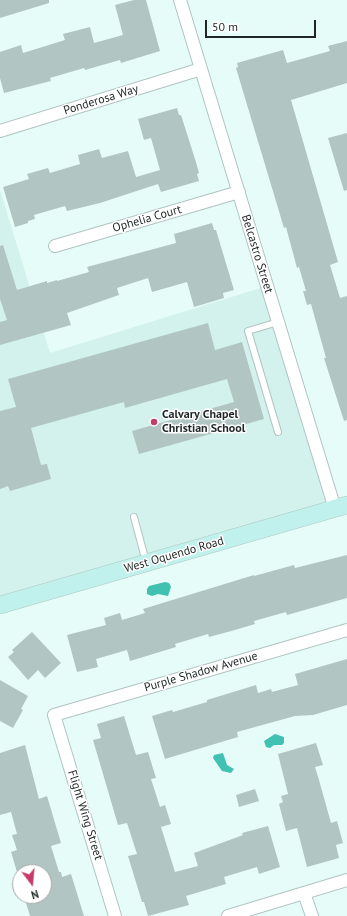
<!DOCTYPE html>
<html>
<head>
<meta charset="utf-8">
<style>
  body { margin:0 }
  #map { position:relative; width:347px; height:916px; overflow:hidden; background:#e6fcf8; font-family:"PT Sans",sans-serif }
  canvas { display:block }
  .north { position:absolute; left:12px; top:864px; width:40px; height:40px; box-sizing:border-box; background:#fff; border:1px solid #a5a9a8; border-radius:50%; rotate:164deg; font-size:11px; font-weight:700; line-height:16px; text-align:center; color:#1f2726 }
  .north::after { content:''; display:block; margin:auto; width:14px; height:18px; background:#c73b6b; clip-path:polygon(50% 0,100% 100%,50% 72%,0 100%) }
  .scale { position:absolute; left:205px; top:20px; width:111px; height:18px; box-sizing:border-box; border:2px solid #1f2726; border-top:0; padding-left:5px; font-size:12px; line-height:14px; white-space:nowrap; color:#1f2726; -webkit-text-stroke:3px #fff; paint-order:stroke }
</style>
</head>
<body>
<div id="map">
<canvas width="347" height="916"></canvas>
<div class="north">N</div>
<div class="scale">50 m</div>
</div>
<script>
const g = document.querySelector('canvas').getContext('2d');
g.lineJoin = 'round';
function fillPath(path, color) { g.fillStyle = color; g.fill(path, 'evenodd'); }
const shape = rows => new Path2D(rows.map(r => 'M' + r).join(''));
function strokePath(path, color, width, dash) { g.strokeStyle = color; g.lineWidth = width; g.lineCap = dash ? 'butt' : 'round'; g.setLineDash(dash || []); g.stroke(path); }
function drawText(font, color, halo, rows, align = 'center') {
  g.font = font + ' "PT Sans",sans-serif'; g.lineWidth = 3; g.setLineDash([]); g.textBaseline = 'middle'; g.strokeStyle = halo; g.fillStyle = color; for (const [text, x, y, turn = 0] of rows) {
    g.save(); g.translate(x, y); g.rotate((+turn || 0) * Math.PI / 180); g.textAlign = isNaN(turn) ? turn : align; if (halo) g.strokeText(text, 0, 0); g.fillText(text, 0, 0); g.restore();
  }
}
const built = shape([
  [0,190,50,353,267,286,335,509,0,605]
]);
const water = shape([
  [165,582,169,583,171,587,168,596,158,594,152,596,147,594,147,589,149,586],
  [275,734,284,737,284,743,282,745,274,745,270,748,266,747,264,741],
  [223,753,227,765,234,769,231,773,222,771,213,758,214,755]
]);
const building = shape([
  [0,0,49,0,49,3,0,18],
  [134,0,146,0,160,51,121,63,120,60,85,70,84,68,50,78,51,81,4,93,0,78,0,52,21,45,23,53,65,40,63,34,90,27,94,43,123,35,115,5],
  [347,41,347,83,291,100,338,262,330,265,340,298,347,296,347,420,344,421,324,358,326,358,311,304,307,305,303,291,306,291,299,267,297,268,286,227,284,228,236,68,238,67,237,63,283,50,287,63,330,51,328,46],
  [177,108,179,115,181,115,195,159,199,173,197,174,199,181,161,192,158,184,100,203,67,211,65,206,34,215,35,219,28,221,28,223,15,227,3,187,29,179,27,174,48,168,50,173,80,164,78,155,99,149,102,158,128,151,136,177,160,170,151,138,144,140,138,119],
  [347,133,347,190,344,191,328,138],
  [212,223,214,230,216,230,234,290,223,293,224,298,194,307,187,282,152,292,148,278,117,288,119,295,67,313,71,325,0,345,0,322,7,320,0,299,0,246,3,245,17,290,47,281,47,283,57,280,57,281,89,272,87,267,176,243,174,234],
  [208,323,215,350,242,342,264,419,139,454,132,431,234,402,227,379,125,408,124,402,31,428,41,465,47,464,51,479,10,491,8,486,0,489,0,411,16,407,8,379],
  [347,555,347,598,287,615,286,612,254,621,255,624,235,630,209,637,208,634,175,644,176,647,130,661,127,650,96,659,98,667,77,672,67,635,106,625,104,618,120,613,122,620,145,613,143,609,254,575,254,576,294,565,295,568],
  [32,632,61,663,45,678,38,670,28,680,8,657,14,652,12,650],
  [347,659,347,705,313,715,295,716,237,732,238,737,165,759,152,716,172,710,173,712,207,702,207,700,256,685,258,693,271,689,272,692,298,685,295,674],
  [0,680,28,696,21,709,23,710,13,728,0,721],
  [124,716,136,755,148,752,156,778,151,779,160,807,165,805,171,824,161,827,175,872,198,866,194,853,235,838,243,835,242,833,268,826,280,867,259,874,257,867,224,877,226,884,186,896,189,905,148,916,144,902,142,902,128,856,137,854,127,823,118,825,93,740,101,738,97,724],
  [316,743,323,765,315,767,319,780,331,823,337,821,343,843,336,845,339,858,307,867,297,828,286,831,279,804,283,802,281,796,288,794,278,754],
  [25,745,39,799,47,796,61,843,51,846,59,872,61,872,62,877,71,874,84,916,30,916,24,896,44,896,44,872,17,872,11,852,17,850,12,835,17,834,11,812,0,815,0,753],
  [255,789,259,801,239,807,236,795]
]);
const lane = shape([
  [278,432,248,331,278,322],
  [134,517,146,562]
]);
const street = shape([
  [180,0,335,509],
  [0,131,201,69],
  [55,246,239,192],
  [304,893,312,916],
  [115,916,54,715,347,630],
  [228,916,347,880]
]);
const secondary = shape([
  [0,605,347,505]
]);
const markers = [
  [154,422,4,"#c73b6b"]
];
const streetNames = [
  ["Ponderosa Way",101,100,-17],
  ["Ophelia Court",147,219,-16],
  ["Belcastro Street",257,254,73],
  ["West Oquendo Road",174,555,-16],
  ["Purple Shadow Avenue",201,672,-16],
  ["Flight Wing Street",85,815,73]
];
const poiNames = [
  ["Calvary Chapel",162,415],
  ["Christian School",162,429]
];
fillPath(built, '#d3f2ed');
fillPath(water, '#41c1b2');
fillPath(building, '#b1c6c2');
strokePath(lane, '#b0c5c1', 8);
strokePath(street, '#b0c5c1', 14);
strokePath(secondary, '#b0c5c1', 18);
strokePath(lane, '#fff', 6);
strokePath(street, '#fff', 12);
strokePath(secondary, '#c0f1ec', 17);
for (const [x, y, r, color] of markers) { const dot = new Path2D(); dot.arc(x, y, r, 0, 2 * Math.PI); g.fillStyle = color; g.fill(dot); strokePath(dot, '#fff', 1.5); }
drawText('12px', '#1f2726', '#fff', streetNames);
drawText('bold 12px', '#1f2726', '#fff', poiNames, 'left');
</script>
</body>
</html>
